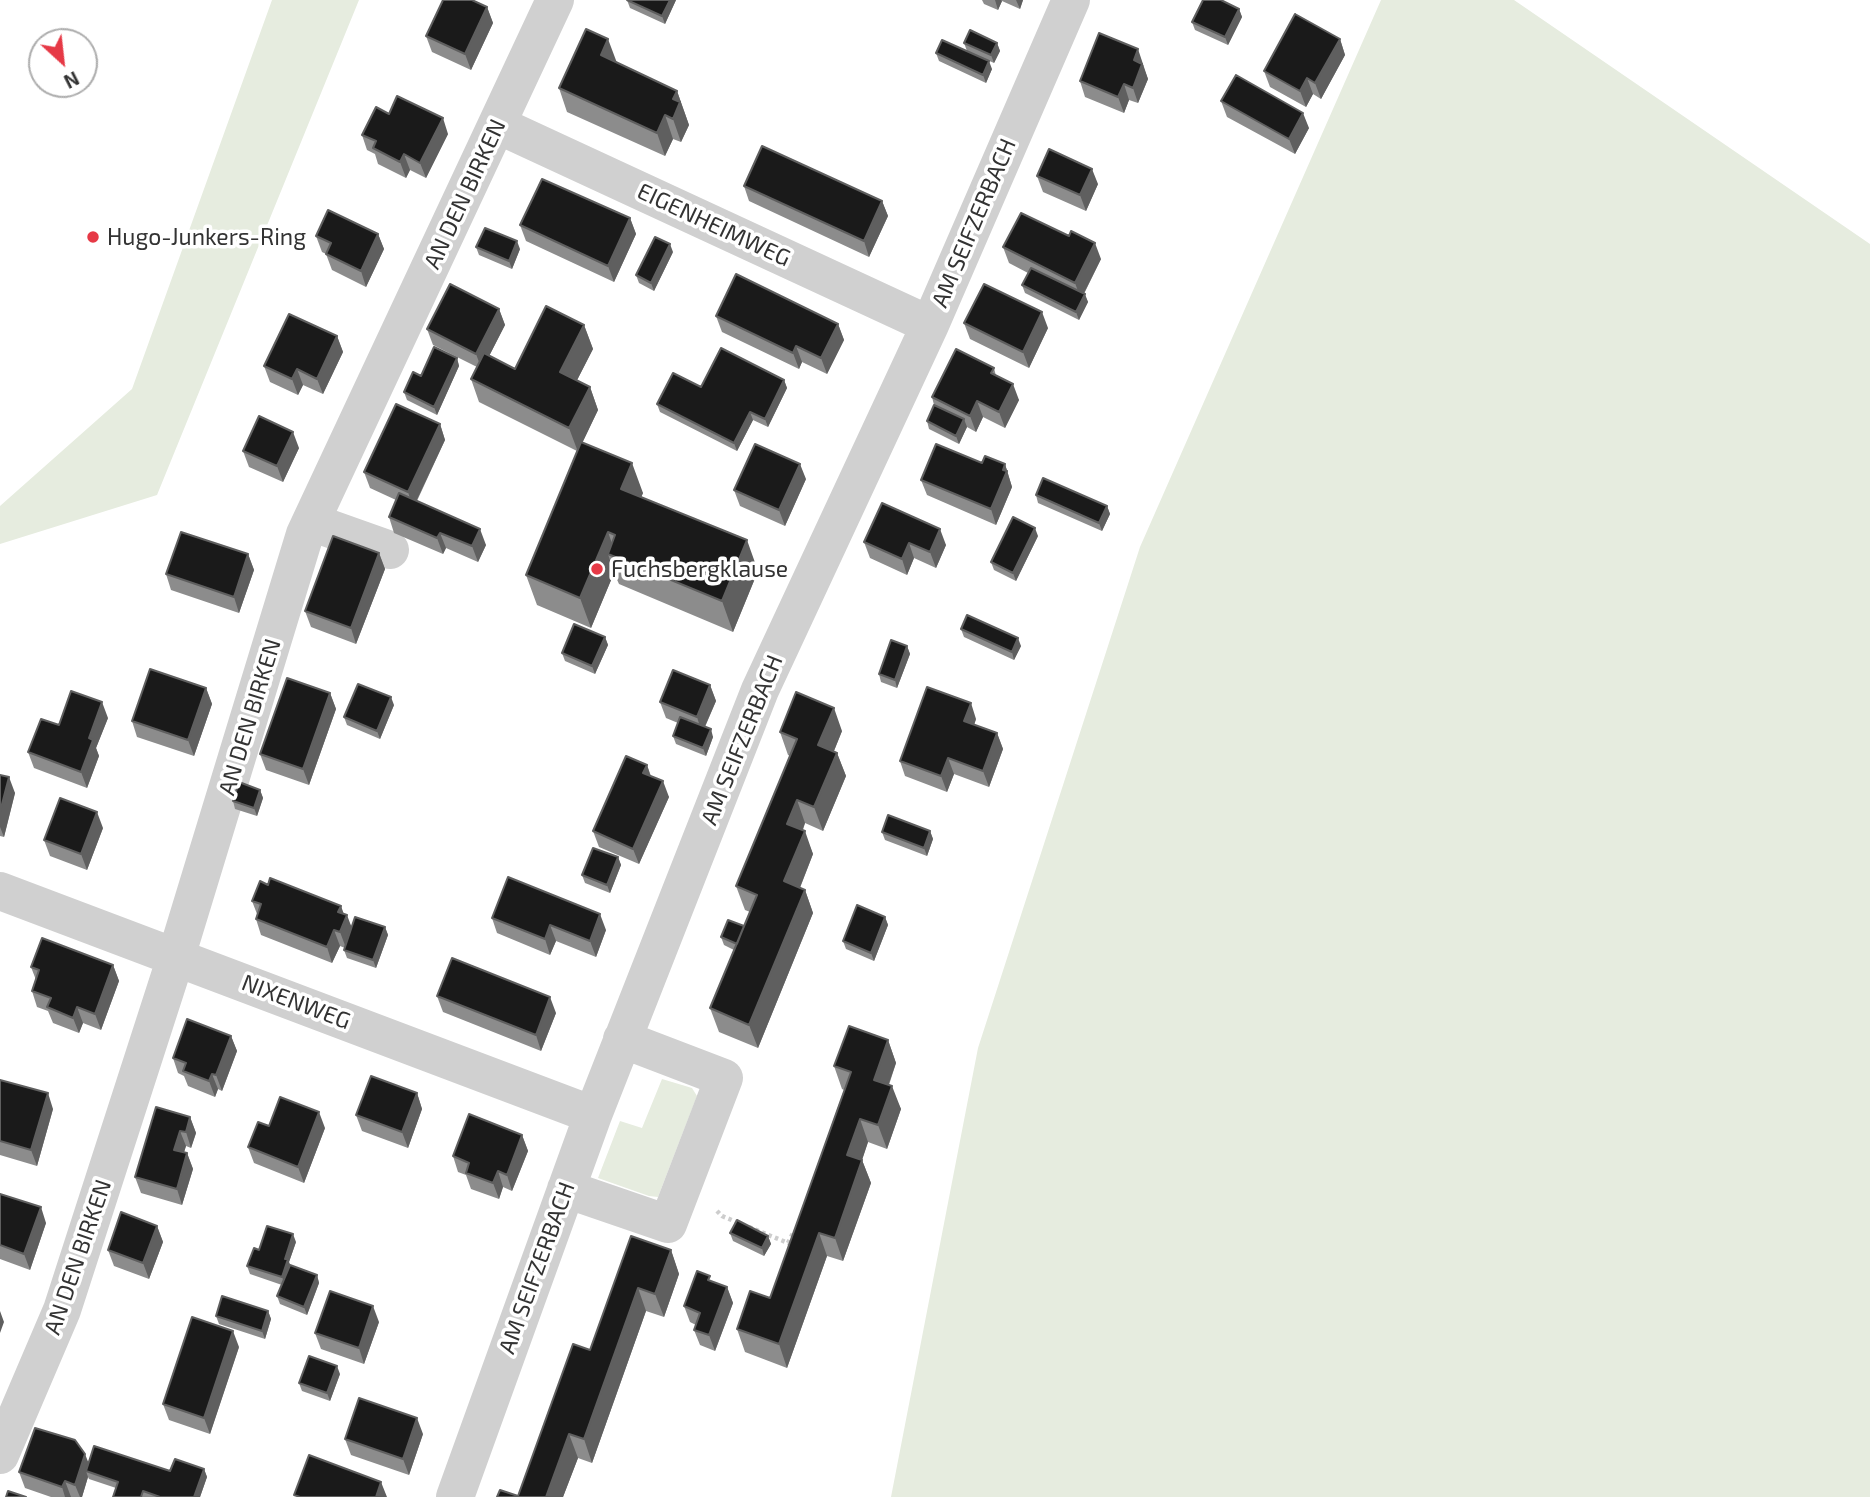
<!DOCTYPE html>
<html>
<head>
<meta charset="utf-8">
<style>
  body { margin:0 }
  #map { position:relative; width:1870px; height:1497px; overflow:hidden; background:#fff; font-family:"Exo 2",sans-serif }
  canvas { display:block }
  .north { position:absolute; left:28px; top:28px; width:70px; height:70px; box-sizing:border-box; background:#fff; border:2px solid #adadad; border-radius:50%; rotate:153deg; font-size:19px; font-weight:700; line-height:28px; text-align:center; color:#333 }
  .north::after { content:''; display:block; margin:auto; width:24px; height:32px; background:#e63946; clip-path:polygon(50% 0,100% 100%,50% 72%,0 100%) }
</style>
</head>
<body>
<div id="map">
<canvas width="1870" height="1497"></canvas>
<div class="north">N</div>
</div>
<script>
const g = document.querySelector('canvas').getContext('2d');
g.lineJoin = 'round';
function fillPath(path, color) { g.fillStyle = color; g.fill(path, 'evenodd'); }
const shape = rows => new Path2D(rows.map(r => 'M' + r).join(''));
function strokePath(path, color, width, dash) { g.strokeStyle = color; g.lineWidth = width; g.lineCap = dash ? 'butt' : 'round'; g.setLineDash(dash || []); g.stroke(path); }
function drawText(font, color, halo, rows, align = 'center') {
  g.font = font + ' "Exo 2",sans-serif'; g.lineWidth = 7; g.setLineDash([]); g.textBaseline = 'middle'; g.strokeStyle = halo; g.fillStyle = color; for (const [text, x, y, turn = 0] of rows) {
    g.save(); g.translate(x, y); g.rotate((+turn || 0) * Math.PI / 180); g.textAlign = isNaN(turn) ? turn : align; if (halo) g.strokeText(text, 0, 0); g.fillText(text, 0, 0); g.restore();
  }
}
const green = shape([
  [272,0,359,0,157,495,0,544,0,506,132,389],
  [1381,0,1514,0,1870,244,1870,1497,891,1497,978,1048,1140,547],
  [662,1079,692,1088,697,1096,658,1197,649,1196,598,1178,620,1121,642,1128]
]);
const path = shape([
  [717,1211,722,1216,741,1224],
  [749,1227,788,1243,794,1231]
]);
const minor = shape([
  [498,125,930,325],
  [311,522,390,550],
  [0,891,593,1115],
  [566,1189,668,1224,724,1078,622,1039],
  [0,1455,62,1310,176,957,305,534,555,0],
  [455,1497,593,1115,760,690,930,325,1071,0]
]);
const wall = shape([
  [627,0,676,0,665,24,630,8],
  [982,0,1023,0,1020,9,1002,1,998,10,984,4],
  [487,7,493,23,471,70,432,52,426,36],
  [1239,9,1242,17,1228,45,1195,30,1192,22],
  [1340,39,1345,55,1321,99,1313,94,1306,107,1270,87,1264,71],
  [964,43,997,43,1000,51,994,63,967,51],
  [936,53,992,69,986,83,939,61],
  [617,63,677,91,689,125,681,142,673,139,665,156,567,112,559,88],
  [1144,65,1143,66,1148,79,1138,103,1129,100,1124,113,1085,97,1080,81],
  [1221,101,1309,128,1295,154,1227,117],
  [389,114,448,134,426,178,410,170,406,178,378,164,375,154,367,150,362,135],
  [1037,176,1098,184,1086,211,1043,192],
  [744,186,882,201,888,216,869,257,749,201],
  [630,218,636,234,614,282,526,241,520,225],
  [378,234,384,249,366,287,332,270,326,254,322,252,316,236],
  [476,247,520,249,512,269,479,255],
  [1003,247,1101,259,1084,294,1088,302,1079,320,1025,293,1022,285,1028,273,1009,263],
  [673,252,654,291,639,283,636,275],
  [499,309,505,325,489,356,515,369,584,325,593,349,577,380,590,387,598,410,582,443,643,493,641,497,758,571,733,632,619,584,614,573,591,628,537,605,526,575,577,451,479,402,471,379,477,367,433,345,427,329],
  [716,316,838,324,844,340,827,374,802,362,799,369,722,332],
  [964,323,1048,328,1029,368,970,339],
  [337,336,343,352,323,394,303,385,298,395,270,382,264,366],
  [457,358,459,366,437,415,407,400,404,392,421,376],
  [994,368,996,376,1019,400,1005,428,983,417,976,432,967,427,959,444,929,429,927,421,934,405,932,397],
  [784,380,787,388,768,427,753,420,737,451,660,412,657,404,701,387],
  [440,424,445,440,417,501,486,545,478,562,446,548,443,554,394,533,389,517,396,500,370,488,364,472],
  [299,448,283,482,249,467,243,451],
  [982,463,1005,464,1012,487,996,525,927,495,921,480],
  [806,479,785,526,740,506,734,490],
  [1036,495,1107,506,1110,514,1102,531,1038,503],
  [882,503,946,545,936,568,914,558,907,575,870,558,864,542],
  [1038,536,1016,581,994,570,991,562],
  [379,553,385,569,356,644,311,627,305,611],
  [248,554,254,570,239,613,171,590,166,574],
  [961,629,1021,646,1014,660,964,637],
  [605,637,608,645,595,674,565,661,562,653],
  [907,646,910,654,897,688,881,682,879,674],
  [710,685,716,701,705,727,713,737,706,756,676,744,673,736,678,723,666,718,660,702],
  [206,688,212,704,194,756,137,737,132,721],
  [330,693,336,709,309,785,266,770,260,754],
  [394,705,380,739,347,725,344,717],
  [108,718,96,748,99,756,87,788,34,768,28,752,59,725],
  [976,719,974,725,997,733,1003,749,989,787,954,774,947,792,905,776,900,761],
  [842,731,834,751,837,753,846,776,823,831,805,823,803,830,813,854,800,888,805,890,813,913,758,1048,719,1032,710,1008,734,950,724,945,721,937,744,926,750,912,745,910,736,886,790,756,788,755,780,732],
  [647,765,651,776,669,797,639,864,599,847,593,831],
  [0,775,15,793,4,837,0,836],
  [260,790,263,798,257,816,235,809,233,801],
  [103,828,87,870,50,856,44,840],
  [930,831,933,839,927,856,885,840,882,832],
  [618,857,621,865,610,893,585,883,582,875],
  [268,885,341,906,343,914,352,927,385,927,388,935,376,968,347,958,344,950,345,948,340,946,332,963,261,935,256,919,257,914,252,901],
  [885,917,888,925,874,961,846,949,843,941],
  [492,918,606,930,596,957,556,941,550,955,497,933],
  [113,965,119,981,101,1030,83,1023,79,1033,53,1023,48,1011,37,1007,32,991,36,980,31,967],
  [437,996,556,1013,541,1051,443,1012],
  [231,1036,237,1051,222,1091,218,1089,215,1097,188,1086,184,1076,178,1073,173,1058],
  [888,1040,896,1063,889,1085,901,1109,887,1149,868,1142,862,1160,871,1183,843,1261,827,1256,787,1368,745,1352,737,1329,770,1298,844,1090,842,1089,834,1066],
  [0,1080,53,1109,37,1166,0,1155],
  [417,1093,422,1109,408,1148,362,1131,356,1115],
  [190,1117,196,1133,191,1148,186,1146,184,1152,187,1153,193,1169,182,1205,141,1193,135,1177],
  [325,1128,304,1183,254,1163,248,1147],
  [522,1135,528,1151,512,1191,503,1187,499,1199,471,1189,466,1175,458,1172,453,1156],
  [0,1194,46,1223,30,1270,0,1259],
  [157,1226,163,1242,149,1279,114,1266,108,1250],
  [730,1233,768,1236,771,1244,764,1256,733,1241],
  [631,1236,671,1250,679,1274,664,1317,646,1311,592,1463,578,1458,563,1497,497,1497,518,1496,590,1350],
  [296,1242,289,1262,290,1265,317,1275,319,1283,307,1315,280,1304,277,1296,282,1285,250,1274,247,1266],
  [713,1282,727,1287,733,1303,715,1351,700,1345,694,1330,696,1325,690,1322,684,1306],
  [268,1311,271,1319,265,1339,219,1324,216,1316],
  [379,1322,364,1364,321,1349,315,1333],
  [239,1347,210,1434,169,1420,163,1404],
  [340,1374,330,1401,302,1391,299,1383],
  [423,1434,409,1475,351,1455,345,1439],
  [89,1464,170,1471,204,1469,207,1477,200,1497,113,1497,116,1488,89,1479,88,1477,82,1497,51,1497,25,1488,19,1472]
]);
const shadedWall = shape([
  [670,0,676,0,665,24,662,16],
  [995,0,1001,0,1002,1,998,10],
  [1016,0,1023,0,1020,9],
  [487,7,493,23,471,70,465,54],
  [1239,9,1242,17,1228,45,1225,37],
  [608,39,617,63,601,55],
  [1340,39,1345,55,1321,99,1315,83],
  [997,43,1000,51,994,63,991,55],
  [1138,49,1148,79,1138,103,1133,88,1134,60],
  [989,61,992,69,986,83,983,75],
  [1307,78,1313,94,1306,107,1300,91],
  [1124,84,1129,100,1124,113,1118,97],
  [677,91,689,125,681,142,673,119,673,99],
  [1303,113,1309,128,1295,154,1289,139],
  [665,115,673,139,665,156,657,133],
  [443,118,448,134,426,178,420,163],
  [404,154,410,170,406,178,400,162],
  [1092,169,1098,184,1086,211,1080,195],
  [882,201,888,216,869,257,864,241],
  [630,218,636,234,614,282,608,266],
  [378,234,384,249,366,287,361,271],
  [517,241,520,249,512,269,509,261],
  [1095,243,1101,259,1081,299,1075,283],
  [670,244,673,252,654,291,651,283],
  [1085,294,1088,302,1079,320,1076,312],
  [499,309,505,325,482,370,476,354],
  [1042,312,1048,328,1029,368,1023,352],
  [838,324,844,340,827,374,821,358],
  [584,325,593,349,569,396,560,372],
  [337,336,343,352,323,394,317,379],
  [796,346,802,362,799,369,793,353],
  [457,358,459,366,437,415,434,407],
  [297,369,303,385,298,395,292,379],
  [784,380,787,388,768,427,765,419],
  [1013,384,1019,400,1005,428,999,412],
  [590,387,598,410,578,452,569,428],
  [977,401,983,417,976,432,970,416],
  [750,412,753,420,737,451,734,443],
  [964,419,967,427,959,444,956,436],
  [440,424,445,440,413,508,408,492],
  [293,432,299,448,283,482,277,466],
  [632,463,643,493,632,519,621,489],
  [800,464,806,479,785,526,779,510],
  [1005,464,1012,487,996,525,991,509],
  [1107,506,1110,514,1102,531,1099,523],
  [1035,528,1038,536,1016,581,1013,573],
  [480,529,486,545,478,562,472,546],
  [940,529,946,545,936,568,930,552],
  [608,532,617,558,608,554,614,573,591,628,580,598],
  [440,533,446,548,443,554,437,538],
  [747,540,758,571,733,632,722,601],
  [909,543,914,558,907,575,902,559],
  [379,553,385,569,356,644,351,628],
  [248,554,254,570,239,613,234,597],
  [605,637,608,645,595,674,592,666],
  [1018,638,1021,646,1014,660,1012,652],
  [907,646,910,654,897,688,895,680],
  [710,685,716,701,702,733,697,717],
  [206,688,212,704,194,756,188,740],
  [330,693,336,709,309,785,303,769],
  [391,697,394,705,380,739,377,731],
  [102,702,108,718,96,748,99,756,87,788,81,772,89,738],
  [971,703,976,719,970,737,964,721],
  [834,708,842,731,827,768,818,745],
  [711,729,713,737,706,756,703,748],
  [997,733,1003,749,989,787,983,771],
  [837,753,846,776,823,831,814,807],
  [948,758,954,774,947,792,941,776],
  [647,765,652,781,643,773],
  [9,777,15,793,4,837,0,827,0,812],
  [663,781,669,797,639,864,633,849],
  [260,790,263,798,257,816,254,808],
  [797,800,805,823,796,847,787,824],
  [97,812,103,828,87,870,81,854],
  [805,831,813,854,793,905,784,881],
  [930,831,933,839,927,856,924,848],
  [618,857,621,865,610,893,607,885],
  [805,890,813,913,758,1048,749,1025],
  [341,906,346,920,347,915,353,931,346,948,340,932,338,912],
  [600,914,606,930,596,957,590,941],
  [885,917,888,925,874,961,871,953],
  [550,925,556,941,550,955,545,939],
  [385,927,388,935,376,968,373,960],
  [334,930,340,946,332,963,327,947],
  [113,965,119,981,101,1030,95,1014],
  [550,997,556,1013,541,1051,536,1035],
  [77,1007,83,1023,79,1033,73,1018],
  [231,1036,237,1051,222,1091,216,1075],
  [888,1040,896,1063,882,1103,874,1080],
  [212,1074,218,1089,215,1097,209,1081],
  [892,1086,901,1109,887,1149,878,1125],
  [48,1093,53,1109,37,1166,31,1150],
  [417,1093,422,1109,408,1148,402,1132],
  [319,1112,325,1128,304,1183,298,1167],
  [190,1117,196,1133,191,1148,186,1132],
  [860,1119,868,1142,856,1178,847,1155],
  [180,1131,186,1146,180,1165,174,1150],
  [522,1135,528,1151,512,1191,507,1175],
  [187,1153,193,1169,182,1205,177,1189],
  [862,1160,871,1183,843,1261,835,1238],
  [498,1171,503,1187,499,1199,493,1183],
  [41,1207,46,1223,30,1270,24,1254],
  [157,1226,163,1242,149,1279,143,1263],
  [819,1233,827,1256,787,1368,779,1344],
  [293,1234,296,1242,289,1262,291,1267,285,1285,282,1277,285,1259],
  [768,1236,771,1244,764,1256,762,1248],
  [671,1250,679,1274,664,1317,655,1294],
  [317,1275,319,1283,307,1315,304,1307],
  [727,1287,733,1303,715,1351,709,1335],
  [638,1288,646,1311,592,1463,584,1439],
  [373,1306,379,1322,364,1364,359,1348],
  [0,1311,4,1322,0,1333],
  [268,1311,271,1319,265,1339,262,1331],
  [233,1331,239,1347,210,1434,204,1418],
  [337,1366,340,1374,330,1401,327,1393],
  [417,1418,423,1434,409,1475,403,1459],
  [569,1434,578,1458,563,1497,546,1497],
  [85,1454,91,1469,86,1471,88,1477,82,1497,80,1497,75,1485],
  [204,1469,207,1477,200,1497,194,1497],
  [65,1481,71,1497,65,1497,62,1487],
  [381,1482,387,1497,376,1497]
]);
const building = shape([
  [443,0,472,0,487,7,465,54,426,36,443,0],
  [627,0,670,0,662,16,627,0],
  [1203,0,1221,0,1239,9,1225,37,1192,22,1203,0],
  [1295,14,1340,39,1315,83,1307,78,1300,91,1264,71,1295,14],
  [586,29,608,39,601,55,677,91,673,99,680,102,673,119,665,115,657,133,559,88,586,29],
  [970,30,997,43,991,55,964,43,970,30],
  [1099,33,1138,49,1134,60,1142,64,1133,88,1124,84,1118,97,1080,81,1099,33],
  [942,40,989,61,983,75,936,53,942,40],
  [1236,75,1303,113,1289,139,1221,101,1236,75],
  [397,96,443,118,420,163,404,154,400,162,373,148,376,141,362,135,376,107,389,114,397,96],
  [762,146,882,201,864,241,744,186,762,146],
  [1049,149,1092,169,1080,195,1037,176,1049,149],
  [542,179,630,218,608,266,520,225,542,179],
  [328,210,378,234,361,271,326,254,331,243,316,236,328,210],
  [1021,213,1069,236,1071,231,1095,243,1075,283,1003,247,1021,213],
  [485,228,517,241,509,261,476,247,485,228],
  [655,237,670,244,651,283,636,275,655,237],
  [1031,268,1085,294,1076,312,1022,285,1031,268],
  [736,274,838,324,821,358,796,346,793,353,716,316,736,274],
  [450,284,499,309,476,354,427,329,450,284],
  [984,284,1042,312,1023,352,964,323,984,284],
  [546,306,584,325,560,372,590,387,569,428,471,379,484,353,515,369,546,306],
  [289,314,337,336,317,379,297,369,292,379,264,366,289,314],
  [434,347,457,358,434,407,404,392,413,372,421,376,434,347],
  [721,348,784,380,765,419,750,412,734,443,657,404,673,373,701,387,721,348],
  [956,349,994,368,991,373,1013,384,999,412,977,401,970,416,932,397,956,349],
  [396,404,440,424,408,492,364,472,396,404],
  [934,405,964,419,956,436,927,421,934,405],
  [259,416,293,432,277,466,243,451,259,416],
  [581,442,632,463,621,489,747,540,722,601,608,554,615,535,608,532,580,598,526,575,581,442],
  [755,444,800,464,779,510,734,490,755,444],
  [936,444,982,463,985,456,1005,464,1003,470,1007,471,991,509,921,480,936,444],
  [1043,478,1107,506,1099,523,1036,495,1043,478],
  [399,493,480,529,472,546,440,533,437,538,389,517,399,493],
  [882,503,940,529,930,552,909,543,902,559,864,542,882,503],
  [1013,517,1035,528,1013,573,991,562,1013,517],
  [181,532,248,554,234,597,166,574,181,532],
  [333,536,379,553,351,628,305,611,333,536],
  [967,615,1018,638,1012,652,961,629,967,615],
  [574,624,605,637,592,666,562,653,574,624],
  [891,640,907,646,895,680,879,674,891,640],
  [150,669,206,688,188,740,132,721,150,669],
  [673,670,710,685,697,717,660,702,673,670],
  [287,678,330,693,303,769,260,754,287,678],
  [358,684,391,697,377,731,344,717,358,684],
  [927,687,971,703,964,721,997,733,983,771,948,758,941,776,900,761,927,687],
  [71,691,102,702,89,738,93,740,81,772,28,752,41,719,59,725,71,691],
  [796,692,834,708,818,745,837,753,814,807,797,800,787,824,805,831,784,881,805,890,749,1025,710,1008,757,895,736,886,797,739,780,732,796,692],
  [680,717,711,729,703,748,673,736,680,717],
  [626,756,647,765,643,773,663,781,633,849,593,831,626,756],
  [0,775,9,777,0,812,0,775],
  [239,782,260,790,254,808,233,801,239,782],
  [60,798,97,812,81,854,44,840,60,798],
  [888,815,930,831,924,848,882,832,888,815],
  [593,848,618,857,607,885,582,875,593,848],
  [508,877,600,914,590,941,550,925,545,939,492,918,508,877],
  [270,878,341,906,338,912,347,915,340,932,334,930,327,947,256,919,261,904,252,901,260,881,268,885,270,878],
  [857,905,885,917,871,953,843,941,857,905],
  [355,917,385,927,373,960,344,950,355,917],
  [728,920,744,926,737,944,721,937,728,920],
  [42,938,113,965,95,1014,77,1007,73,1018,47,1007,51,998,32,991,39,970,31,967,42,938],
  [452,958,550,997,536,1035,437,996,452,958],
  [187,1019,231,1036,216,1075,212,1074,209,1081,183,1071,186,1063,173,1058,187,1019],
  [849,1026,888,1040,874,1080,892,1086,878,1125,860,1119,847,1155,862,1160,835,1238,819,1233,779,1344,737,1329,750,1291,770,1298,851,1072,834,1066,849,1026],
  [371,1076,417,1093,402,1132,356,1115,371,1076],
  [0,1080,48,1093,31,1150,0,1141,0,1080],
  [280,1097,319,1112,298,1167,248,1147,258,1122,269,1126,280,1097],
  [156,1107,190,1117,186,1132,180,1131,174,1150,187,1153,177,1189,135,1177,156,1107],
  [469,1114,522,1135,507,1175,498,1171,493,1183,466,1173,469,1163,453,1156,469,1114],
  [0,1194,41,1207,24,1254,0,1245,0,1194],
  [121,1212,157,1226,143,1263,108,1250,121,1212],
  [737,1220,768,1236,762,1248,730,1233,737,1220],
  [267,1226,293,1234,285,1259,288,1259,282,1277,247,1266,254,1248,259,1250,267,1226],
  [631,1236,671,1250,655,1294,638,1288,584,1439,569,1434,546,1497,497,1497,500,1490,518,1496,573,1344,590,1350,631,1236],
  [290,1265,317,1275,304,1307,277,1296,290,1265],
  [697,1271,710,1276,708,1280,727,1287,709,1335,694,1330,700,1313,684,1306,697,1271],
  [330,1291,373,1306,359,1348,315,1333,330,1291],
  [222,1296,268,1311,262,1331,216,1316,222,1296],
  [192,1317,233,1331,204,1418,163,1404,192,1317],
  [309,1356,337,1366,327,1393,299,1383,309,1356],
  [359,1398,417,1418,403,1459,345,1439,359,1398],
  [35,1428,75,1440,85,1454,75,1485,65,1481,62,1487,19,1472,35,1428],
  [94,1446,170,1471,175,1459,204,1469,194,1497,160,1497,143,1491,141,1497,113,1497,118,1482,86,1471,94,1446],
  [309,1455,381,1482,376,1497,300,1497,294,1495,309,1455],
  [8,1491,26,1497,6,1497,8,1491]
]);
const markers = [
  [93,237,7,"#e63946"],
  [597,569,7,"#e63946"]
];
const streetNames = [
  ["AN DEN BIRKEN",465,194,-65],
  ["AM SEIFZERBACH",974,223,-67],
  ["EIGENHEIMWEG",714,225,25],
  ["AN DEN BIRKEN",250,717,-73],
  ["AM SEIFZERBACH",742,740,-68],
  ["NIXENWEG",296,1002,21],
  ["AN DEN BIRKEN",78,1257,-71],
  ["AM SEIFZERBACH",537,1268,-70]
];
const poiNames = [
  ["Hugo-Junkers-Ring",107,237],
  ["Fuchsbergklause",611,569]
];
fillPath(green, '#e6ecdf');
strokePath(path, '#cdcdcd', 4.5, [3.5, 3.5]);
strokePath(minor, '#d0d0d0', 38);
fillPath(wall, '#8c8c8c');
fillPath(shadedWall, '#5f5f5f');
fillPath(building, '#1a1a1a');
strokePath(building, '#5f5f5f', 2);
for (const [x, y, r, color] of markers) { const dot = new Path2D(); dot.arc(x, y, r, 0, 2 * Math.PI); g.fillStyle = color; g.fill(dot); strokePath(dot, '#fff', 2.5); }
drawText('23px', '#333', '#fff', streetNames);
drawText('23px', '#333', '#fff', poiNames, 'left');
</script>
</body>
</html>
